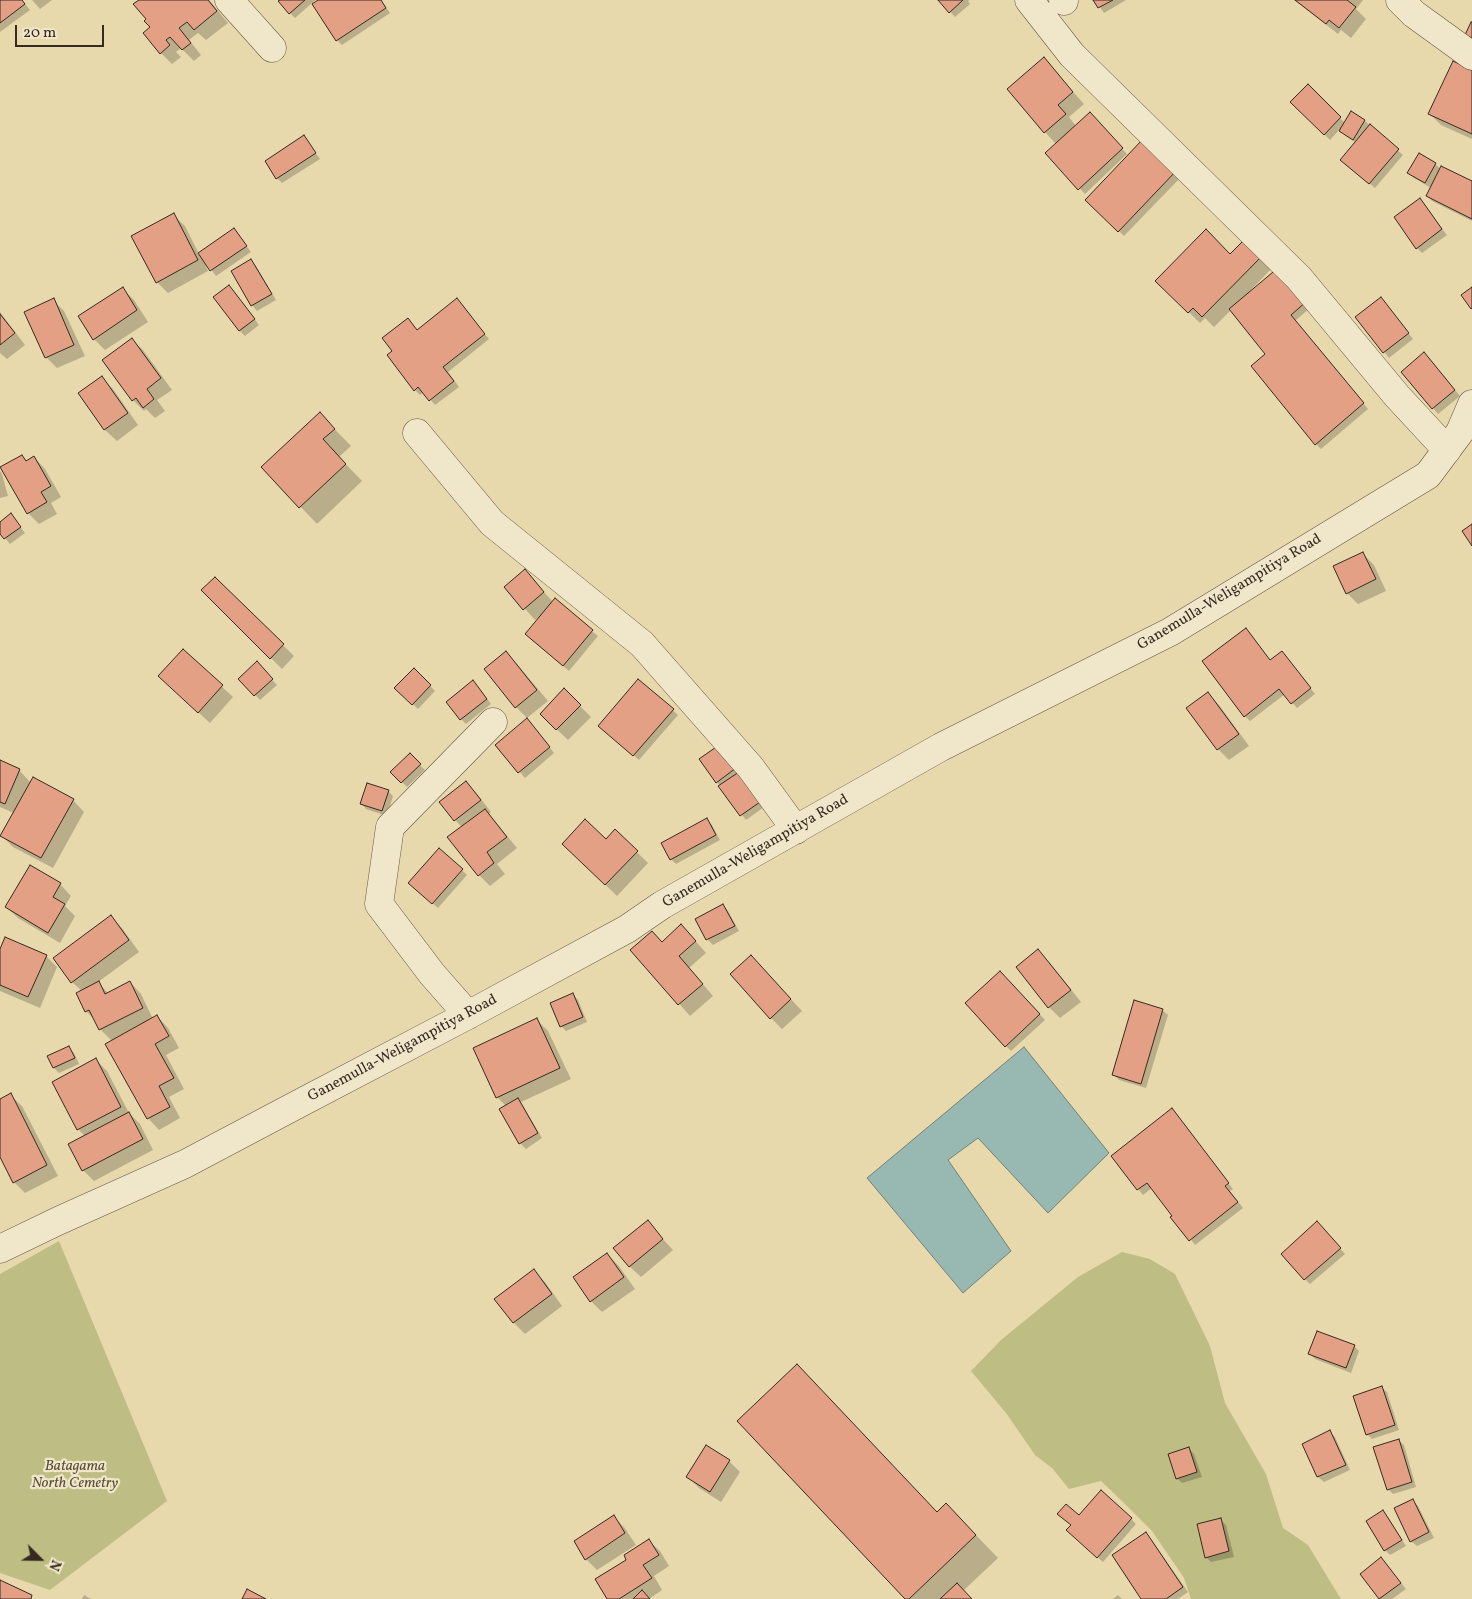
<!DOCTYPE html>
<html>
<head>
<meta charset="utf-8">
<style>
  body { margin:0 }
  #map { position:relative; width:1472px; height:1599px; overflow:hidden; background:#e8d9ad; font-family:Vollkorn,serif }
  canvas { display:block }
  .north { position:absolute; left:15px; top:1534px; width:50px; height:50px; -webkit-text-stroke:4px #f0e6ca; paint-order:stroke; rotate:113deg; font-size:14px; font-weight:700; line-height:20px; text-align:center; color:#362a20 }
  .north::after { content:''; display:block; margin:auto; width:18px; height:22px; background:#362a20; clip-path:polygon(50% 0,100% 100%,50% 72%,0 100%) }
  .scale { position:absolute; left:15px; top:25px; width:89px; height:22px; box-sizing:border-box; border:2px solid #362a20; border-top:0; padding-left:6px; font-size:15px; line-height:18px; white-space:nowrap; color:#362a20; -webkit-text-stroke:4px #f0e6ca; paint-order:stroke }
</style>
</head>
<body>
<div id="map">
<canvas width="1472" height="1599"></canvas>
<div class="north">N</div>
<div class="scale">20 m</div>
</div>
<script>
const g = document.querySelector('canvas').getContext('2d');
g.lineJoin = 'round';
function fillPath(path, color) { g.fillStyle = color; g.fill(path, 'evenodd'); }
const shape = rows => new Path2D(rows.map(r => 'M' + r).join(''));
function strokePath(path, color, width, dash) { g.strokeStyle = color; g.lineWidth = width; g.lineCap = dash ? 'butt' : 'round'; g.setLineDash(dash || []); g.stroke(path); }
function drawText(font, color, halo, rows, align = 'center') {
  g.font = font + ' Vollkorn,serif'; g.lineWidth = 4.5; g.setLineDash([]); g.textBaseline = 'middle'; g.strokeStyle = halo; g.fillStyle = color; for (const [text, x, y, turn = 0] of rows) {
    g.save(); g.translate(x, y); g.rotate((+turn || 0) * Math.PI / 180); g.textAlign = isNaN(turn) ? turn : align; if (halo) g.strokeText(text, 0, 0); g.fillText(text, 0, 0); g.restore();
  }
}
const green = shape([
  [59,1241,167,1501,50,1590,0,1573,0,1274],
  [1122,1252,1150,1259,1175,1274,1210,1346,1225,1403,1266,1474,1283,1528,1308,1545,1341,1599,1191,1599,1184,1578,1152,1531,1124,1503,1101,1481,1069,1489,1052,1468,1035,1455,1006,1413,971,1371,1001,1340,1078,1277]
]);
const water = shape([
  [1024,1047,1109,1153,1048,1213,978,1138,948,1160,1011,1251,963,1293,867,1178,1024,1047]
]);
const shadow = shape([
  [0,0,22,0,30,10,0,32],
  [32,0,52,0,40,9],
  [141,0,209,0,228,23,206,40,198,33,189,40,201,55,194,61,181,48,176,52,181,57,172,64,161,53],
  [282,0,316,0,313,2,314,4,320,0,381,0,390,13,342,45,337,40,312,3,295,18,290,13],
  [939,0,970,0,968,1,970,4,955,17],
  [1095,0,1126,0,1104,13],
  [1294,0,1363,0,1356,9,1366,19,1351,38,1341,30,1338,34],
  [1044,59,1084,104,1069,117,1076,126,1095,119,1127,154,1085,194,1047,153,1056,144,1045,132,1009,89],
  [1472,72,1472,139,1441,125,1430,114],
  [1308,86,1345,123,1352,113,1365,121,1403,155,1375,188,1347,165,1356,143,1346,136,1339,130,1330,140,1292,102],
  [304,137,320,159,282,183,277,178],
  [1145,140,1182,176,1124,236,1087,200],
  [1435,164,1441,169,1472,182,1472,221,1432,201,1427,196,1431,188,1414,178,1409,173],
  [1420,200,1447,235,1422,253,1417,248],
  [173,215,185,226,199,254,234,229,251,252,216,276,206,263,205,264,208,271,168,293,157,282],
  [1248,238,1275,265,1249,292,1250,293,1279,269,1311,307,1295,321,1368,409,1321,449,1316,444,1267,354,1231,310,1214,327,1205,318,1200,323,1157,281,1230,256],
  [251,261,256,266,276,300,257,311,252,305],
  [123,289,134,300,148,322,105,350,94,339],
  [234,292,259,325,245,336,240,331],
  [53,300,64,311,85,356,57,368,46,357],
  [457,300,489,339,448,372,459,387,435,405,424,392,420,395,415,390,388,356],
  [1386,304,1413,339,1389,358,1357,317],
  [0,312,25,345,7,359,0,353],
  [131,339,143,350,172,390,157,400,165,411,155,418,146,409,144,411,133,400],
  [1430,359,1460,396,1438,414,1433,408],
  [102,378,113,389,138,425,117,441,105,430,80,393],
  [320,414,351,446,339,457,362,481,317,524,263,467],
  [22,456,27,461,34,457,45,469,61,497,51,503,57,514,39,524,28,513],
  [0,471,2,474,8,496,0,498],
  [11,515,25,533,10,544,0,532,0,523],
  [1362,553,1374,565,1386,591,1358,604,1347,593],
  [525,571,553,602,598,636,569,671,532,640,539,617,535,620,506,587],
  [215,578,294,656,282,669,202,590],
  [183,651,233,697,210,723,171,687],
  [1282,652,1315,694,1297,708,1285,694,1250,721,1245,716],
  [506,653,517,664,548,701,527,718,516,707],
  [257,663,277,685,260,700,240,679],
  [414,669,435,691,418,709,396,688],
  [639,681,678,715,639,760,605,731],
  [478,687,491,704,466,724,461,719],
  [564,690,591,717,568,740,541,714],
  [1208,694,1219,705,1249,746,1229,760,1218,749],
  [532,725,554,753,525,778,497,745],
  [719,746,764,807,746,820,717,782],
  [410,755,425,770,407,787,392,772],
  [0,762,19,770,31,783,73,800,84,812,53,868,13,847,2,836,14,813,0,807],
  [466,783,477,794,491,812,489,814,517,848,497,864,505,874,490,886,479,875,462,827,455,820],
  [388,791,393,796,387,816,366,809,361,803],
  [707,820,712,825,720,840,676,864,671,859],
  [615,831,648,863,617,896,563,844,606,841],
  [462,870,467,875,438,908,414,888],
  [60,884,71,896,65,906,75,916,60,943,18,918,6,907],
  [723,905,728,911,739,931,713,945,708,940,697,919],
  [111,917,122,928,139,952,98,982,108,993,130,982,141,994,153,1019,157,1016,168,1028,179,1048,166,1055,184,1089,169,1097,180,1118,159,1130,148,1118,107,1044,112,1041,100,1029,96,1021,86,1011,82,991,72,982],
  [692,937,706,953,689,968,713,996,690,1016,632,950],
  [1038,951,1049,962,1081,1002,1060,1018,1049,1007],
  [0,952,46,956,57,967,40,1008,0,991],
  [762,968,802,1011,782,1029,771,1018],
  [1000,972,1045,1020,1011,1051,1006,1046],
  [573,994,578,1000,587,1022,566,1031,561,1026],
  [1162,1010,1168,1015,1146,1088,1119,1080,1114,1075],
  [536,1019,548,1031,571,1079,521,1102,542,1138,526,1149,520,1143,501,1109,506,1106,497,1097],
  [69,1048,74,1053,79,1064,59,1073,54,1068,48,1057],
  [96,1060,107,1071,129,1113,140,1124,153,1150,94,1181,83,1170,85,1136,78,1129],
  [10,1095,22,1106,58,1176,25,1193,14,1182,0,1154,0,1100],
  [1172,1110,1233,1189,1230,1191,1243,1208,1195,1245,1152,1188,1143,1195,1112,1156],
  [647,1222,673,1250,641,1277,629,1266],
  [1322,1228,1345,1254,1310,1284,1305,1279],
  [607,1254,618,1265,635,1289,602,1312,591,1301,575,1277],
  [534,1271,545,1282,562,1306,525,1334,513,1322],
  [1354,1346,1359,1351,1351,1373,1315,1359,1310,1354],
  [1381,1387,1387,1392,1399,1430,1372,1439,1367,1434],
  [1330,1432,1335,1437,1350,1470,1324,1482,1318,1477,1303,1444],
  [1398,1440,1404,1445,1416,1487,1393,1494,1388,1489],
  [1189,1449,1194,1454,1202,1477,1182,1483,1177,1478],
  [729,1461,740,1472,721,1502,699,1488,688,1477],
  [1413,1501,1418,1506,1434,1538,1417,1546,1411,1541],
  [946,1504,998,1558,963,1591,971,1599,907,1599,937,1513],
  [1383,1512,1388,1517,1406,1546,1390,1555,1385,1550],
  [613,1516,624,1527,636,1545,597,1570,586,1559],
  [1079,1517,1131,1519,1136,1524,1103,1562,1073,1535],
  [1221,1520,1226,1525,1234,1557,1211,1562,1206,1557],
  [1146,1534,1151,1539,1188,1592,1178,1599,1143,1599],
  [648,1540,660,1551,669,1566,654,1576,662,1590,649,1599,609,1599,628,1560],
  [1386,1564,1406,1589,1392,1599,1380,1599,1362,1574],
  [84,1595,91,1599,82,1599],
  [1118,1595,1122,1599,1113,1599]
]);
const building = shape([
  [0,0,22,0,25,4,0,23,0,0],
  [139,0,208,0,217,11,194,30,187,22,179,28,191,43,182,50,170,37,166,40,170,45,160,54,143,33,150,27,144,21,146,19,133,4,139,0],
  [280,0,305,0,289,14,278,1,280,0],
  [318,0,381,0,386,8,336,41,312,4,318,0],
  [938,0,963,0,949,13,938,0],
  [1093,0,1113,0,1098,8,1093,0],
  [1295,0,1347,0,1356,7,1339,28,1329,20,1326,24,1295,0],
  [1471,22,1472,22,1472,38,1465,35,1471,22],
  [1044,57,1073,92,1058,105,1066,114,1044,133,1007,89,1044,57],
  [1453,61,1472,70,1472,134,1428,114,1453,61],
  [1308,84,1341,117,1324,135,1290,102,1308,84],
  [1351,111,1365,120,1353,140,1339,131,1351,111],
  [1090,112,1123,148,1078,190,1045,153,1090,112],
  [1370,124,1399,149,1369,184,1340,160,1370,124],
  [304,135,316,153,276,179,265,161,304,135],
  [1144,138,1177,170,1118,232,1085,200,1144,138],
  [1419,153,1436,163,1425,183,1407,173,1419,153],
  [1441,166,1472,181,1472,219,1426,196,1441,166],
  [1420,198,1442,229,1416,249,1394,217,1420,198],
  [174,213,198,260,156,283,131,236,174,213],
  [234,228,247,246,210,271,198,253,234,228],
  [1206,229,1230,254,1248,236,1265,253,1202,317,1193,308,1188,313,1155,281,1206,229],
  [251,259,272,294,251,306,231,271,251,259],
  [1279,267,1307,301,1291,315,1364,403,1315,445,1251,366,1265,354,1229,309,1279,267],
  [229,285,255,319,239,331,213,297,229,285],
  [123,287,137,310,93,340,78,316,123,287],
  [1472,287,1472,308,1471,309,1461,295,1472,287],
  [1381,297,1409,333,1383,353,1355,317,1381,297],
  [54,298,74,345,45,358,24,312,54,298],
  [457,298,485,334,443,367,454,381,429,401,418,387,414,391,387,355,392,351,382,338,408,318,417,330,457,298],
  [0,314,15,333,0,345,0,314],
  [132,338,161,378,147,389,154,399,143,408,136,398,132,401,102,360,132,338],
  [1424,352,1455,390,1432,409,1401,372,1424,352],
  [102,376,128,413,104,430,78,393,102,376],
  [320,412,335,429,323,439,346,464,299,508,261,467,320,412],
  [22,455,26,461,34,456,51,486,41,492,47,502,27,514,0,467,22,455],
  [11,513,21,527,4,539,0,534,0,522,11,513],
  [1472,524,1472,546,1462,531,1472,524],
  [1363,552,1376,579,1346,594,1333,566,1363,552],
  [525,569,544,592,523,610,504,587,525,569],
  [215,577,284,644,270,659,201,590,215,577],
  [555,598,593,630,563,666,525,634,555,598],
  [1246,628,1270,660,1282,651,1311,688,1291,704,1279,689,1244,717,1202,661,1246,628],
  [183,649,223,685,198,713,158,676,183,649],
  [506,651,537,690,515,708,484,669,506,651],
  [257,661,273,679,254,696,238,679,257,661],
  [414,668,431,685,412,705,394,688,414,668],
  [638,679,674,709,633,756,598,726,638,679],
  [473,680,487,699,460,720,446,702,473,680],
  [564,688,581,705,556,730,540,714,564,688],
  [1208,692,1239,734,1217,750,1186,708,1208,692],
  [527,718,550,747,518,773,495,745,527,718],
  [719,745,736,768,716,783,699,759,719,745],
  [410,753,421,764,401,783,390,772,410,753],
  [0,760,20,769,5,804,0,802,0,760],
  [739,772,760,802,740,816,718,786,739,772],
  [33,777,74,799,41,858,0,836,33,777],
  [466,781,481,800,454,821,439,802,466,781],
  [367,783,389,790,382,811,360,804,367,783],
  [485,809,507,837,487,852,494,863,478,876,447,837,485,809],
  [707,818,716,835,670,860,661,843,707,818],
  [585,819,606,839,615,829,638,851,605,885,562,844,585,819],
  [439,848,463,869,432,904,408,883,439,848],
  [30,865,61,883,53,897,65,904,48,933,5,907,30,865],
  [723,904,735,926,706,940,695,919,723,904],
  [111,915,129,940,71,983,53,958,111,915],
  [681,924,696,941,679,956,703,984,678,1005,630,950,652,931,662,942,681,924],
  [5,937,47,955,28,997,0,985,0,949,5,937],
  [1038,949,1071,990,1048,1008,1016,967,1038,949],
  [751,955,791,999,770,1019,730,974,751,955],
  [1000,971,1040,1014,1005,1047,965,1003,1000,971],
  [99,981,105,994,130,981,143,1008,99,1030,89,1010,85,1012,76,993,99,981],
  [573,993,583,1017,560,1027,550,1003,573,993],
  [1134,1000,1163,1009,1141,1084,1112,1075,1134,1000],
  [157,1015,169,1036,155,1044,174,1078,159,1086,170,1107,147,1119,105,1044,157,1015],
  [537,1018,560,1068,496,1098,473,1048,537,1018],
  [69,1046,75,1058,53,1068,47,1056,69,1046],
  [96,1058,121,1107,77,1130,52,1082,96,1058],
  [11,1093,47,1165,13,1183,0,1157,0,1099,11,1093],
  [518,1098,538,1133,519,1144,499,1109,518,1098],
  [1172,1108,1229,1183,1225,1186,1238,1202,1189,1241,1170,1217,1172,1216,1147,1183,1137,1190,1111,1156,1172,1108],
  [129,1112,143,1139,82,1171,68,1144,129,1112],
  [648,1220,663,1239,629,1267,613,1248,648,1220],
  [1317,1221,1341,1248,1304,1280,1281,1254,1317,1221],
  [607,1253,624,1277,590,1302,573,1277,607,1253],
  [534,1269,552,1294,513,1323,494,1299,534,1269],
  [1317,1331,1355,1345,1346,1368,1308,1354,1317,1331],
  [797,1364,937,1512,946,1503,976,1535,909,1599,905,1599,737,1421,797,1364],
  [1382,1386,1395,1425,1366,1435,1353,1396,1382,1386],
  [1330,1430,1346,1465,1317,1477,1302,1444,1330,1430],
  [1399,1439,1412,1482,1387,1490,1373,1447,1399,1439],
  [706,1445,730,1460,710,1492,686,1477,706,1445],
  [1189,1447,1197,1472,1176,1479,1168,1454,1189,1447],
  [1101,1490,1132,1518,1097,1558,1066,1530,1071,1525,1057,1514,1066,1504,1079,1515,1101,1490],
  [1413,1499,1429,1532,1410,1542,1394,1508,1413,1499],
  [1383,1510,1402,1540,1384,1551,1366,1521,1383,1510],
  [614,1515,625,1533,585,1560,574,1541,614,1515],
  [1221,1518,1229,1551,1205,1558,1197,1524,1221,1518],
  [1146,1532,1183,1587,1166,1599,1141,1599,1112,1555,1146,1532],
  [649,1539,659,1555,643,1565,652,1578,619,1599,607,1599,595,1579,626,1560,624,1555,649,1539],
  [1381,1557,1401,1583,1379,1599,1360,1574,1381,1557],
  [0,1580,32,1595,31,1599,0,1599,0,1580],
  [957,1583,972,1599,940,1599,957,1583],
  [247,1589,266,1599,242,1599,247,1589],
  [642,1590,650,1599,633,1599,642,1590]
]);
const minor = shape([
  [229,0,272,48],
  [1029,0,1072,55,1299,278,1397,396,1447,450],
  [1063,0,1064,1],
  [1400,0,1414,14,1472,56],
  [417,433,492,523,642,644,751,768,796,830],
  [468,1015,432,974,379,904,390,827,493,722],
  [0,1249,58,1221,185,1164,304,1101,468,1015,627,929,662,905,941,747,1170,632,1428,475,1460,432,1472,404]
]);
const streetNames = [
  ["Ganemulla-Weligampitiya Road",1230,593,-31],
  ["Ganemulla-Weligampitiya Road",756,852,-30],
  ["Ganemulla-Weligampitiya Road",403,1049,-28]
];
const parkNames = [
  ["Batagama",75,1467],
  ["North Cemetry",75,1484]
];
fillPath(green, '#bebd84');
fillPath(water, '#98b9b1');
strokePath(water, '#718077', 1);
fillPath(shadow, '#0003');
fillPath(building, '#e3a085');
strokePath(building, '#362a20', 1);
strokePath(minor, '#625643', 29);
strokePath(minor, '#f0e6ca', 28);
drawText('15px', '#362a20', '#f0e6ca', streetNames);
drawText('italic 15px', '#584f39', '#f0e6ca', parkNames);
</script>
</body>
</html>
